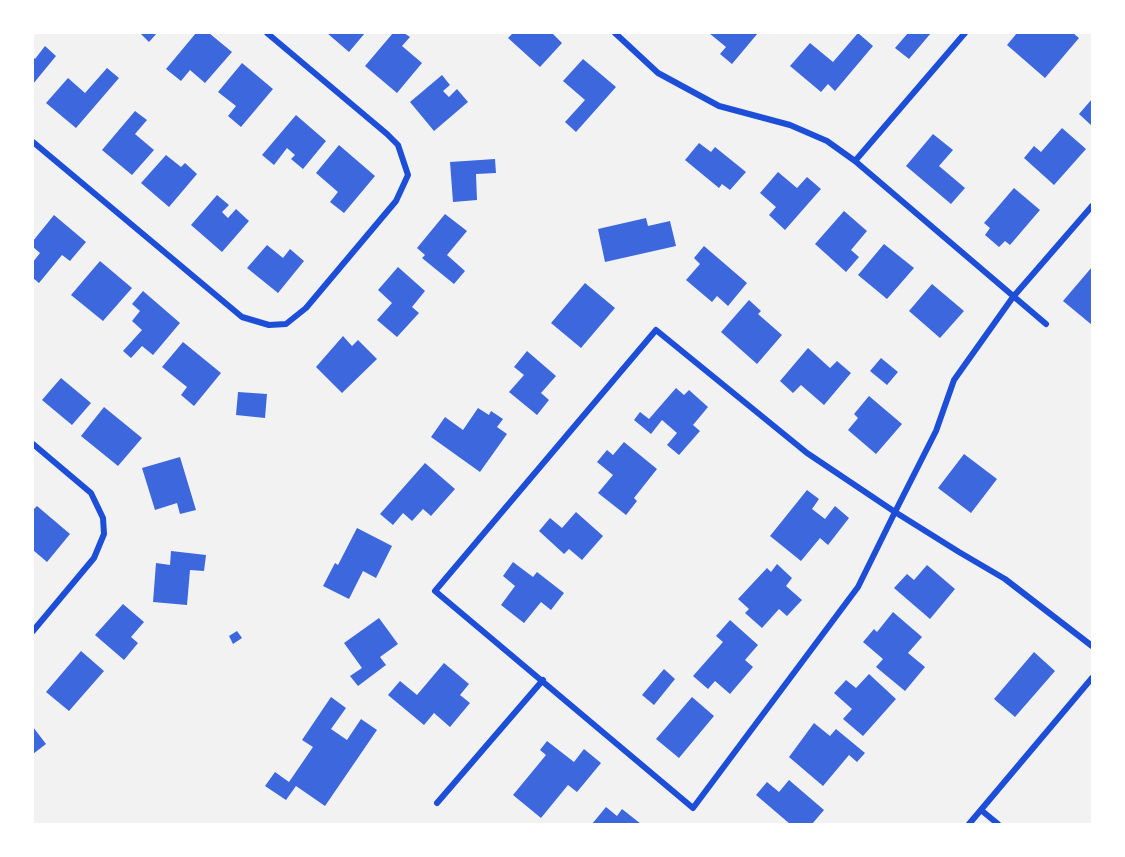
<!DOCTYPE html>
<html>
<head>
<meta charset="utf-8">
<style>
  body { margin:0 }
  #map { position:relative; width:1125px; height:857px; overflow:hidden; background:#f2f2f2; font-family:Manrope,sans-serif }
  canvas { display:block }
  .frame { position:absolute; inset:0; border:34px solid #fff; pointer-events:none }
</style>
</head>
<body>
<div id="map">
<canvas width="1125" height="857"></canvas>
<div class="frame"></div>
</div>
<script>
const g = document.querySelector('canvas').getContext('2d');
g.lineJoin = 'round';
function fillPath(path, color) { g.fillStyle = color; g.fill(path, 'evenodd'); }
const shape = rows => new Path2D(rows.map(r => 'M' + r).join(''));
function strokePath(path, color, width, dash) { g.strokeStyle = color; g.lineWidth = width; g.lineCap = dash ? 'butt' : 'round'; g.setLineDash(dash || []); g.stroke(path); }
const building = shape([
  [140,33,157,33,149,42],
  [196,33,209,33,232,52,205,83,190,70,181,81,166,69],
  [327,33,365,33,349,52],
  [393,33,404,33,410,37,402,46,422,63,397,93,365,66],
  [513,33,552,33,562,43,540,67,508,38],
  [709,33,758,33,732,64,720,54,726,47],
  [858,33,873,46,835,91,828,84,821,92,790,66,810,43,833,62],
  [908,33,931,33,909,59,895,48],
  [1017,33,1073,33,1079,38,1045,78,1007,45],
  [45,46,56,56,33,84,33,57,35,59],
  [583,59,616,87,576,132,565,122,585,100,563,81],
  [242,63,273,89,241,127,228,116,236,106,218,92],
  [107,68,119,78,76,128,46,103,68,78,85,93],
  [442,75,450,85,443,91,449,97,457,89,468,102,434,131,410,102],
  [1092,99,1092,126,1079,114],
  [135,111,147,120,135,134,154,150,132,175,102,150],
  [296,115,326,141,303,169,291,159,295,155,287,148,274,165,262,155],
  [1062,128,1086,149,1054,185,1024,158,1034,146,1041,152],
  [933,134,953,150,939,166,965,188,951,204,906,166],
  [699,143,711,152,715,147,746,172,730,190,722,184,719,188,685,160],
  [339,145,375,176,344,213,330,202,338,192,316,173],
  [166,155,181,167,185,163,197,174,169,207,141,183],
  [495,159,496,173,476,174,477,200,453,202,450,162],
  [778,172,797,188,807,177,821,189,785,230,769,215,776,207,760,193],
  [1014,188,1040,210,1010,245,1005,241,999,247,985,235,990,228,984,223],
  [217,195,229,205,222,212,228,218,236,209,249,221,222,252,191,225],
  [844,211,867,231,851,250,859,257,846,272,815,244],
  [445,214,467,231,447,255,465,271,454,284,422,258,425,255,417,248],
  [54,215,86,242,70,261,62,255,39,283,33,278,33,262,40,253,33,247,33,241],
  [646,218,648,226,670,221,676,246,605,262,598,229],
  [884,244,914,268,887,299,858,275],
  [267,245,283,258,290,249,304,261,278,293,247,268],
  [704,246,747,283,728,306,717,296,712,302,686,280,700,264,694,258],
  [100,261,132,288,103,321,71,295],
  [398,267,425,291,412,307,419,313,397,337,377,320,392,303,378,290],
  [1092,267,1092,325,1063,301],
  [585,283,615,308,581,348,551,323],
  [932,284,964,311,940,338,909,311],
  [143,291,180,323,153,355,142,346,131,358,123,351,142,330,132,321,140,311,132,304],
  [749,300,761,311,758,314,782,335,757,364,721,332],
  [343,336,352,346,358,340,377,359,342,393,316,367],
  [183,342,221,373,194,406,181,395,187,387,162,367],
  [808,348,830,368,837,361,851,373,824,405,801,385,793,393,780,381],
  [527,351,556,376,541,393,549,400,537,415,509,392,524,375,514,367],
  [881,358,898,372,887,385,870,371],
  [61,378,91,403,72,425,42,400],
  [676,388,684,395,689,390,708,407,693,425,700,431,679,455,667,445,677,433,662,420,651,434,634,420,640,412,649,419],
  [238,392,267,394,265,418,236,415],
  [869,396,902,424,876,454,848,430,858,418,854,414],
  [104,407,142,438,118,466,81,436],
  [478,408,489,415,491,411,503,419,497,427,507,434,480,472,431,437,445,417,463,430],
  [624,442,657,469,634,498,637,501,626,515,598,493,613,475,597,462,607,450,613,455],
  [964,454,997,479,971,513,938,488],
  [180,457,196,510,180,514,177,503,155,510,142,468],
  [425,463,455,489,431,516,423,509,412,521,403,513,393,525,380,514],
  [807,490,819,499,812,509,825,519,835,506,849,518,828,545,820,538,801,561,770,536],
  [37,506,70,534,47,562,33,550,33,510],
  [576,512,603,536,582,560,569,549,564,554,539,531,550,518,562,528],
  [357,528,392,546,376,578,363,571,349,599,323,586,335,563,338,565],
  [171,551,206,555,204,571,190,570,187,605,153,602,156,563,170,565],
  [513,562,533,577,537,572,564,593,551,610,541,602,524,623,501,605,515,586,503,576],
  [777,564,792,578,786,586,802,600,787,616,779,609,762,628,745,613,749,609,738,599,767,568,771,572],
  [927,565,955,589,930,619,894,588,907,574,914,580],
  [123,604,144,622,131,637,138,643,124,660,95,635],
  [893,612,922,637,908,653,925,667,905,691,876,667,883,659,863,642,874,629,877,632],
  [379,618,398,644,380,657,386,665,358,686,350,676,362,668,344,643],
  [730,620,758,645,745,660,753,667,730,694,715,681,708,689,693,676,723,642,716,636],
  [237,631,242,638,233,644,229,636],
  [81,651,104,671,69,711,46,692],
  [1034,652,1055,671,1015,717,994,699],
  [444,663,469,684,460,695,470,703,450,727,434,713,424,725,388,695,400,681,417,695],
  [664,669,675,679,654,705,642,695],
  [869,674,896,699,863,736,843,719,852,709,834,693,846,680,856,688],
  [331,697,346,708,331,729,347,740,361,719,377,730,325,806,296,786,286,800,265,786,275,772,289,782,313,747,302,740],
  [692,697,714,716,679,758,656,739],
  [814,723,830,736,836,729,865,753,857,762,849,755,823,786,789,757],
  [33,727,46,744,33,754],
  [547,741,574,762,584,749,601,763,577,792,568,785,541,818,513,795,546,755,540,750],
  [789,780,824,810,812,824,790,824,756,795,767,782,779,792],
  [606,807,617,816,622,809,641,824,592,824]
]);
const minor = shape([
  [615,33,658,73,719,106,790,125,827,141,855,161,1046,324],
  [33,142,242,317,269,325,286,324,306,308,396,201,408,175,398,145,387,134,267,33],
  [855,161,965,33],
  [1092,206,1013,297,954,380,936,431,895,512,858,587,693,808,435,591,656,330,807,453,895,512,959,552,1005,579,1092,646],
  [33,444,91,493,103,518,104,534,94,558,33,631],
  [437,803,543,680],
  [981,810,998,824],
  [969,824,1092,678]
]);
fillPath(building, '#3d67dc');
strokePath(minor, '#1d4ed8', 6);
</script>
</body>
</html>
